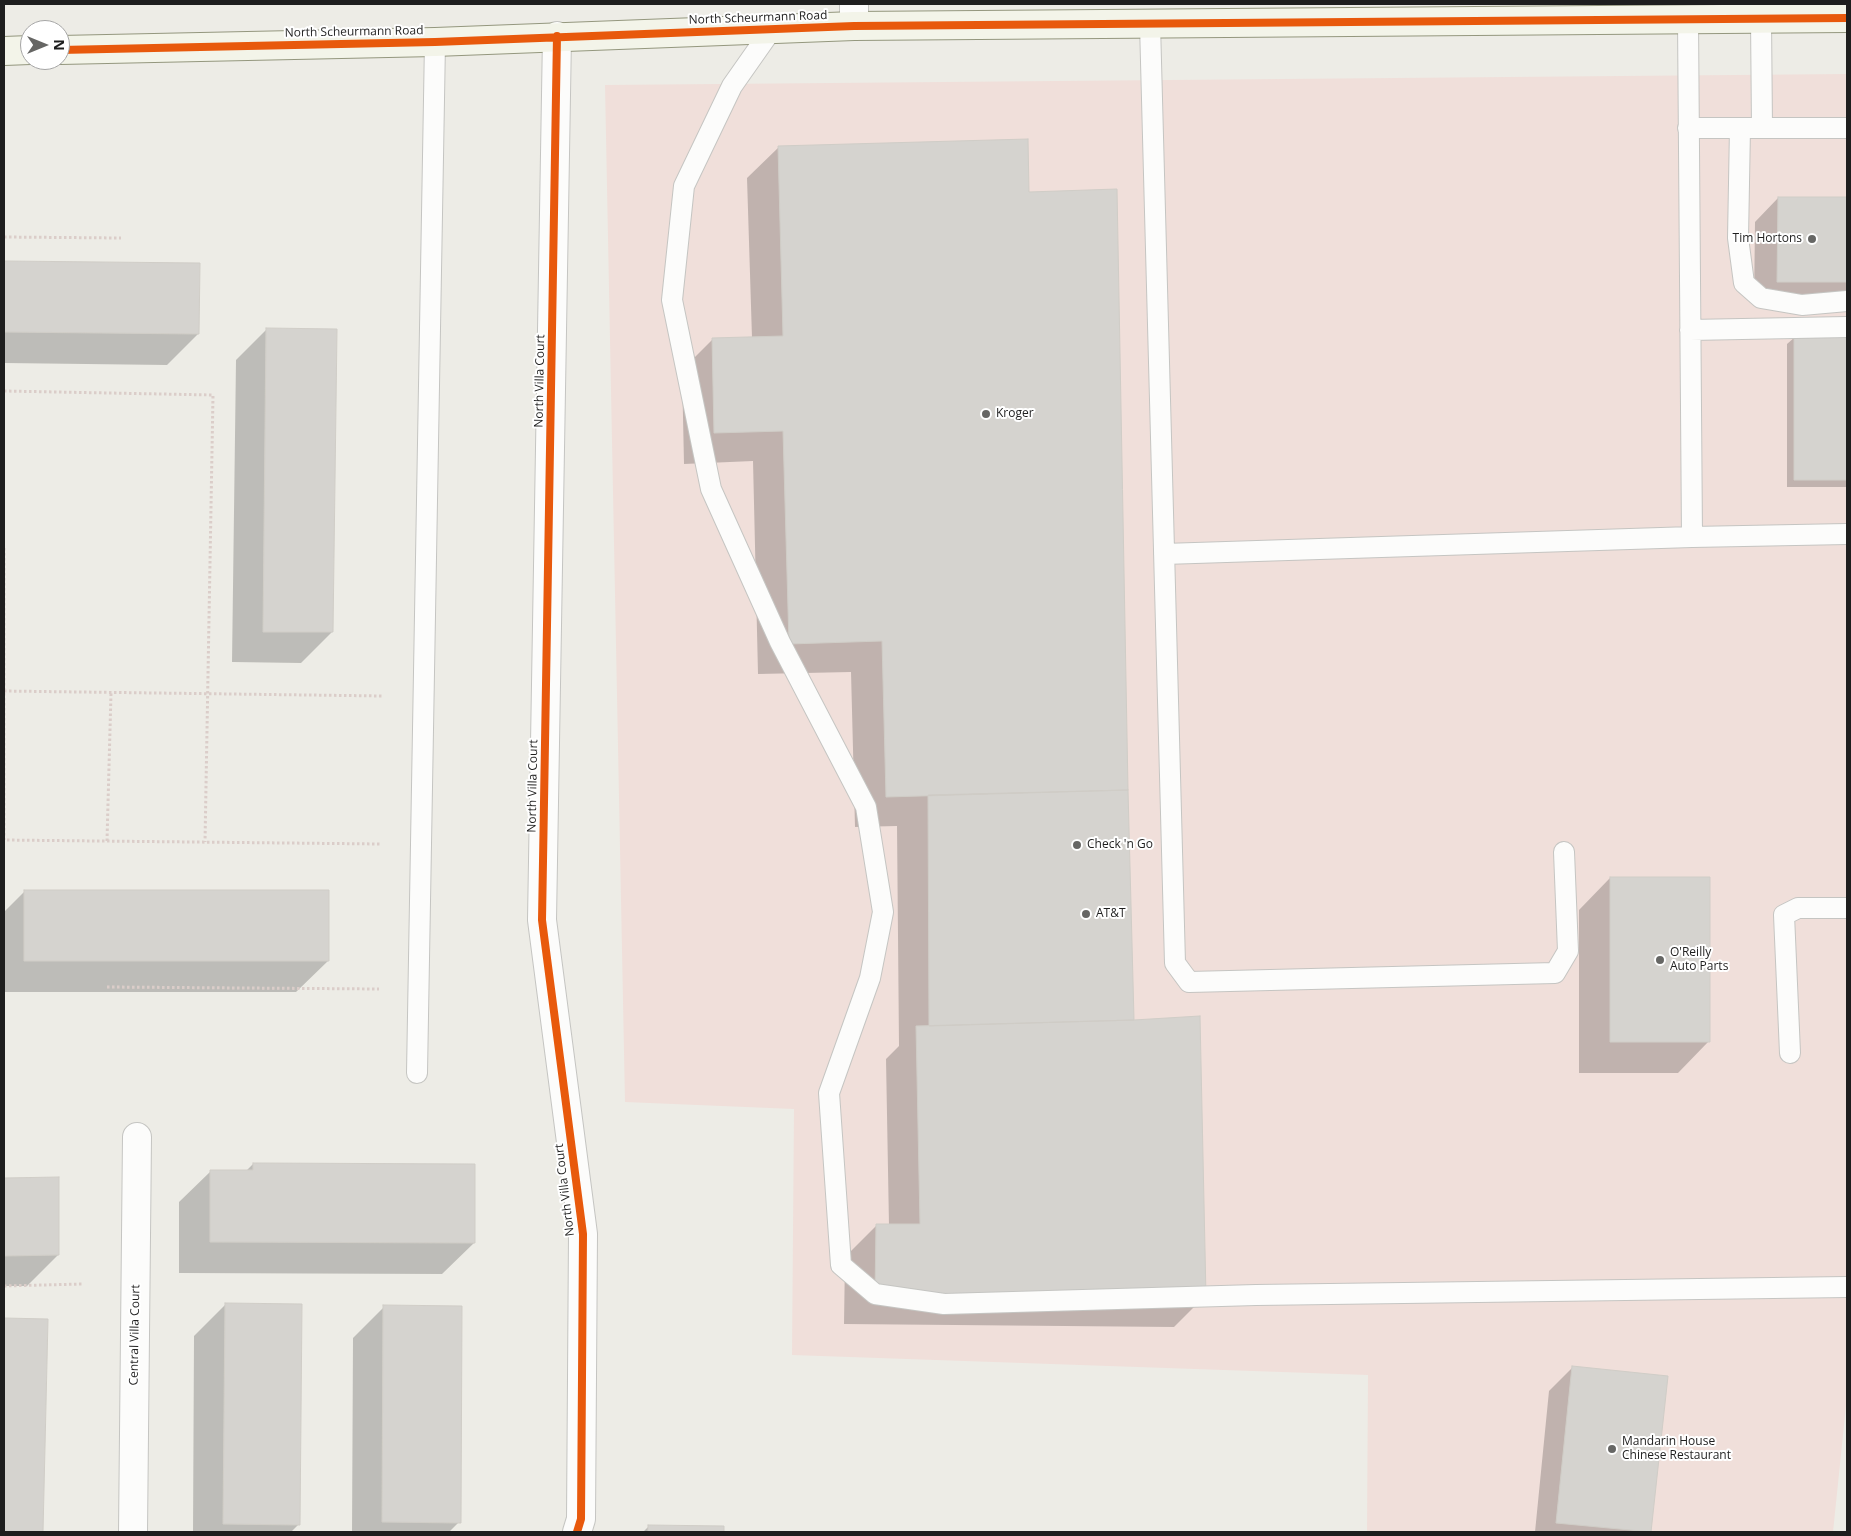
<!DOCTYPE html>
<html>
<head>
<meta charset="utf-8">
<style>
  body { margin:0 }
  #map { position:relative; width:1851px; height:1536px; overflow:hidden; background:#edece6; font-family:"Open Sans",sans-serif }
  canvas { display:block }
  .frame { position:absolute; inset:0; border:5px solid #1e1e1e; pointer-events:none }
  .north { position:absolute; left:20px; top:20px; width:50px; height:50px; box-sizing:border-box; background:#fff; border:1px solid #a5a5a5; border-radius:50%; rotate:90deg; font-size:14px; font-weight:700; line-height:20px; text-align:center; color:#1e1e1e }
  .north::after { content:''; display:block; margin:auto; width:18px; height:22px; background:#666664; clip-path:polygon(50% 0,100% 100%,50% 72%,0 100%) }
</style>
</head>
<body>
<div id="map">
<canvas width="1851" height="1536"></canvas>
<div class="frame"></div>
<div class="north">N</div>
</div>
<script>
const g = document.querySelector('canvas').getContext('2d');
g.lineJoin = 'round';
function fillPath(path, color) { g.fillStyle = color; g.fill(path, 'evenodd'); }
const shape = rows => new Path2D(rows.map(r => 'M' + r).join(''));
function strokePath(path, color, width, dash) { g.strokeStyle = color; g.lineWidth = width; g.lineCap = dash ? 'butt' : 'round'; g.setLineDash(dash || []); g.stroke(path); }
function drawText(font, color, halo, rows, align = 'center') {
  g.font = font + ' "Open Sans",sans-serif'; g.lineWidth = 4; g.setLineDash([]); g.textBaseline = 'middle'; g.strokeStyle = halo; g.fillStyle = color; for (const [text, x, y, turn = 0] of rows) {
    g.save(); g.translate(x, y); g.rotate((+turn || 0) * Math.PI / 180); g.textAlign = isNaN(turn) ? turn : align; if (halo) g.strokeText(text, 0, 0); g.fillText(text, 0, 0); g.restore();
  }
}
const commercial = shape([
  [1847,74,1847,1396,1833,1532,1367,1532,1368,1375,792,1355,794,1109,625,1102,605,85]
]);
const shadow = shape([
  [779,147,1028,193,1132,1022,1205,1296,1174,1327,844,1324,845,1257,876,1226,889,1226,886,1059,899,1046,897,826,855,827,851,672,758,674,753,461,684,464,682,370,713,339,752,338,747,178],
  [1778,198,1847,198,1847,298,1754,305,1755,222],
  [4,262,199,264,198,334,167,365,4,363],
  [267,329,332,632,301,663,232,662,236,360],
  [1795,337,1847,337,1847,487,1787,487,1787,344],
  [1610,878,1709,1041,1678,1073,1579,1073,1579,910],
  [25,891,328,961,296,992,4,992,4,912],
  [253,1164,474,1243,442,1274,179,1273,179,1202,211,1171,246,1171],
  [4,1179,58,1179,58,1255,27,1286,4,1286],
  [225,1305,299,1524,291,1532,193,1532,194,1336],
  [384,1307,459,1522,449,1532,352,1532,353,1338],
  [4,1319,46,1320,42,1532,4,1532],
  [1573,1367,1666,1377,1650,1532,1535,1532,1549,1391],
  [649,1526,723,1527,723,1532,643,1532]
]);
const building = shape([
  [1028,139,1029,192,1117,189,1128,790,886,797,882,641,789,644,783,431,714,433,712,338,783,336,778,146,1028,139],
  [1778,197,1847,197,1847,282,1777,282,1778,197],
  [4,261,200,263,199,334,4,332,4,261],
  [266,328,337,329,333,632,263,632,266,328],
  [1794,335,1847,335,1847,480,1794,480,1794,335],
  [1128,790,1134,1020,929,1026,928,795,1128,790],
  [1610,877,1710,877,1710,1042,1610,1042,1610,877],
  [24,890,329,890,329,961,24,961,24,890],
  [1200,1016,1206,1297,875,1294,876,1224,920,1224,916,1026,1134,1020,1200,1016],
  [253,1163,475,1164,475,1243,210,1242,210,1170,253,1170,253,1163],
  [59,1177,59,1255,4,1256,4,1178,59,1177],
  [225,1303,302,1304,300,1525,223,1524,225,1303],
  [383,1305,462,1306,461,1523,382,1522,383,1305],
  [4,1318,48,1319,43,1532,4,1532,4,1318],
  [1572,1366,1668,1376,1651,1532,1556,1523,1572,1366],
  [648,1525,724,1526,724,1532,648,1532,648,1525]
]);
const path = shape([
  [4,237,121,238],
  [4,391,213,395,205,842],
  [4,548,4,840,380,844],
  [4,691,383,696],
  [107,841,111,693],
  [107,987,379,989],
  [4,1286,83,1284]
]);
const lane = shape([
  [1761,19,1762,128],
  [1688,20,1692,537,1847,534],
  [1150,24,1175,963,1189,982,1555,973,1568,951,1564,852],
  [772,29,732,86,684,186,672,300,711,489,780,642,866,807,883,912,870,978,829,1093,841,1265,875,1294,944,1304,1256,1295,1847,1287],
  [1688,128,1847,128],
  [1740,128,1738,238,1744,283,1761,298,1802,305,1847,301],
  [1690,330,1847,327],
  [1164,554,1692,537],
  [1790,1053,1784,915,1798,908,1847,908],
  [417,1073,435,42]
]);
const street = shape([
  [854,4,854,26],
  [557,36,542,920,583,1234,581,1519,577,1532],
  [133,1532,137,1137]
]);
const secondary = shape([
  [60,50,435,42,854,26,1847,18],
  [4,51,30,50]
]);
const cycleway = shape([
  [557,36,542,920,583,1234,581,1519,577,1532],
  [60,50,435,42,854,26,1847,18]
]);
const markers = [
  [1812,239,5,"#666664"],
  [986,414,5,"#666664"],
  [1077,845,5,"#666664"],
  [1086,914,5,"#666664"],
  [1660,960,5,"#666664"],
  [1612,1449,5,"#666664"]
];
const streetNames = [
  ["North Scheurmann Road",758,18,-2],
  ["North Scheurmann Road",354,32,-1],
  ["North Villa Court",540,381,-89],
  ["North Villa Court",533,786,-89],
  ["North Villa Court",565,1190,-97],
  ["Central Villa Court",135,1335,-89]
];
const poiNames = [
  ["Tim Hortons",1802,239,"right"],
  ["Kroger",996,414],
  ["Check 'n Go",1087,845],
  ["AT&T",1096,914],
  ["O'Reilly",1670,953],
  ["Auto Parts",1670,967],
  ["Mandarin House",1622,1442],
  ["Chinese Restaurant",1622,1456]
];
fillPath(commercial, '#f0dfda');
fillPath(shadow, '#0003');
fillPath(building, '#d5d3cf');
strokePath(building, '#d0cdc7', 1);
strokePath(lane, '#c5c5c2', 22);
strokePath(street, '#c5c5c2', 30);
strokePath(secondary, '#94977e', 30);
strokePath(path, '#dbcdc9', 3, [2.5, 2.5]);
strokePath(lane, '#fcfcfb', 20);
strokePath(street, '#fcfcfb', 28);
strokePath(secondary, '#f3f4e9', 28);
strokePath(cycleway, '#e8590c', 8);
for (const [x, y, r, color] of markers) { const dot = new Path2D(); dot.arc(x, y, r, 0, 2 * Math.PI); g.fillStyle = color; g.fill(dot); strokePath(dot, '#fff', 2); }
drawText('12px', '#1e1e1e', '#fff', streetNames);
drawText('12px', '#1e1e1e', '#fff', poiNames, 'left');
</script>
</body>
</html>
